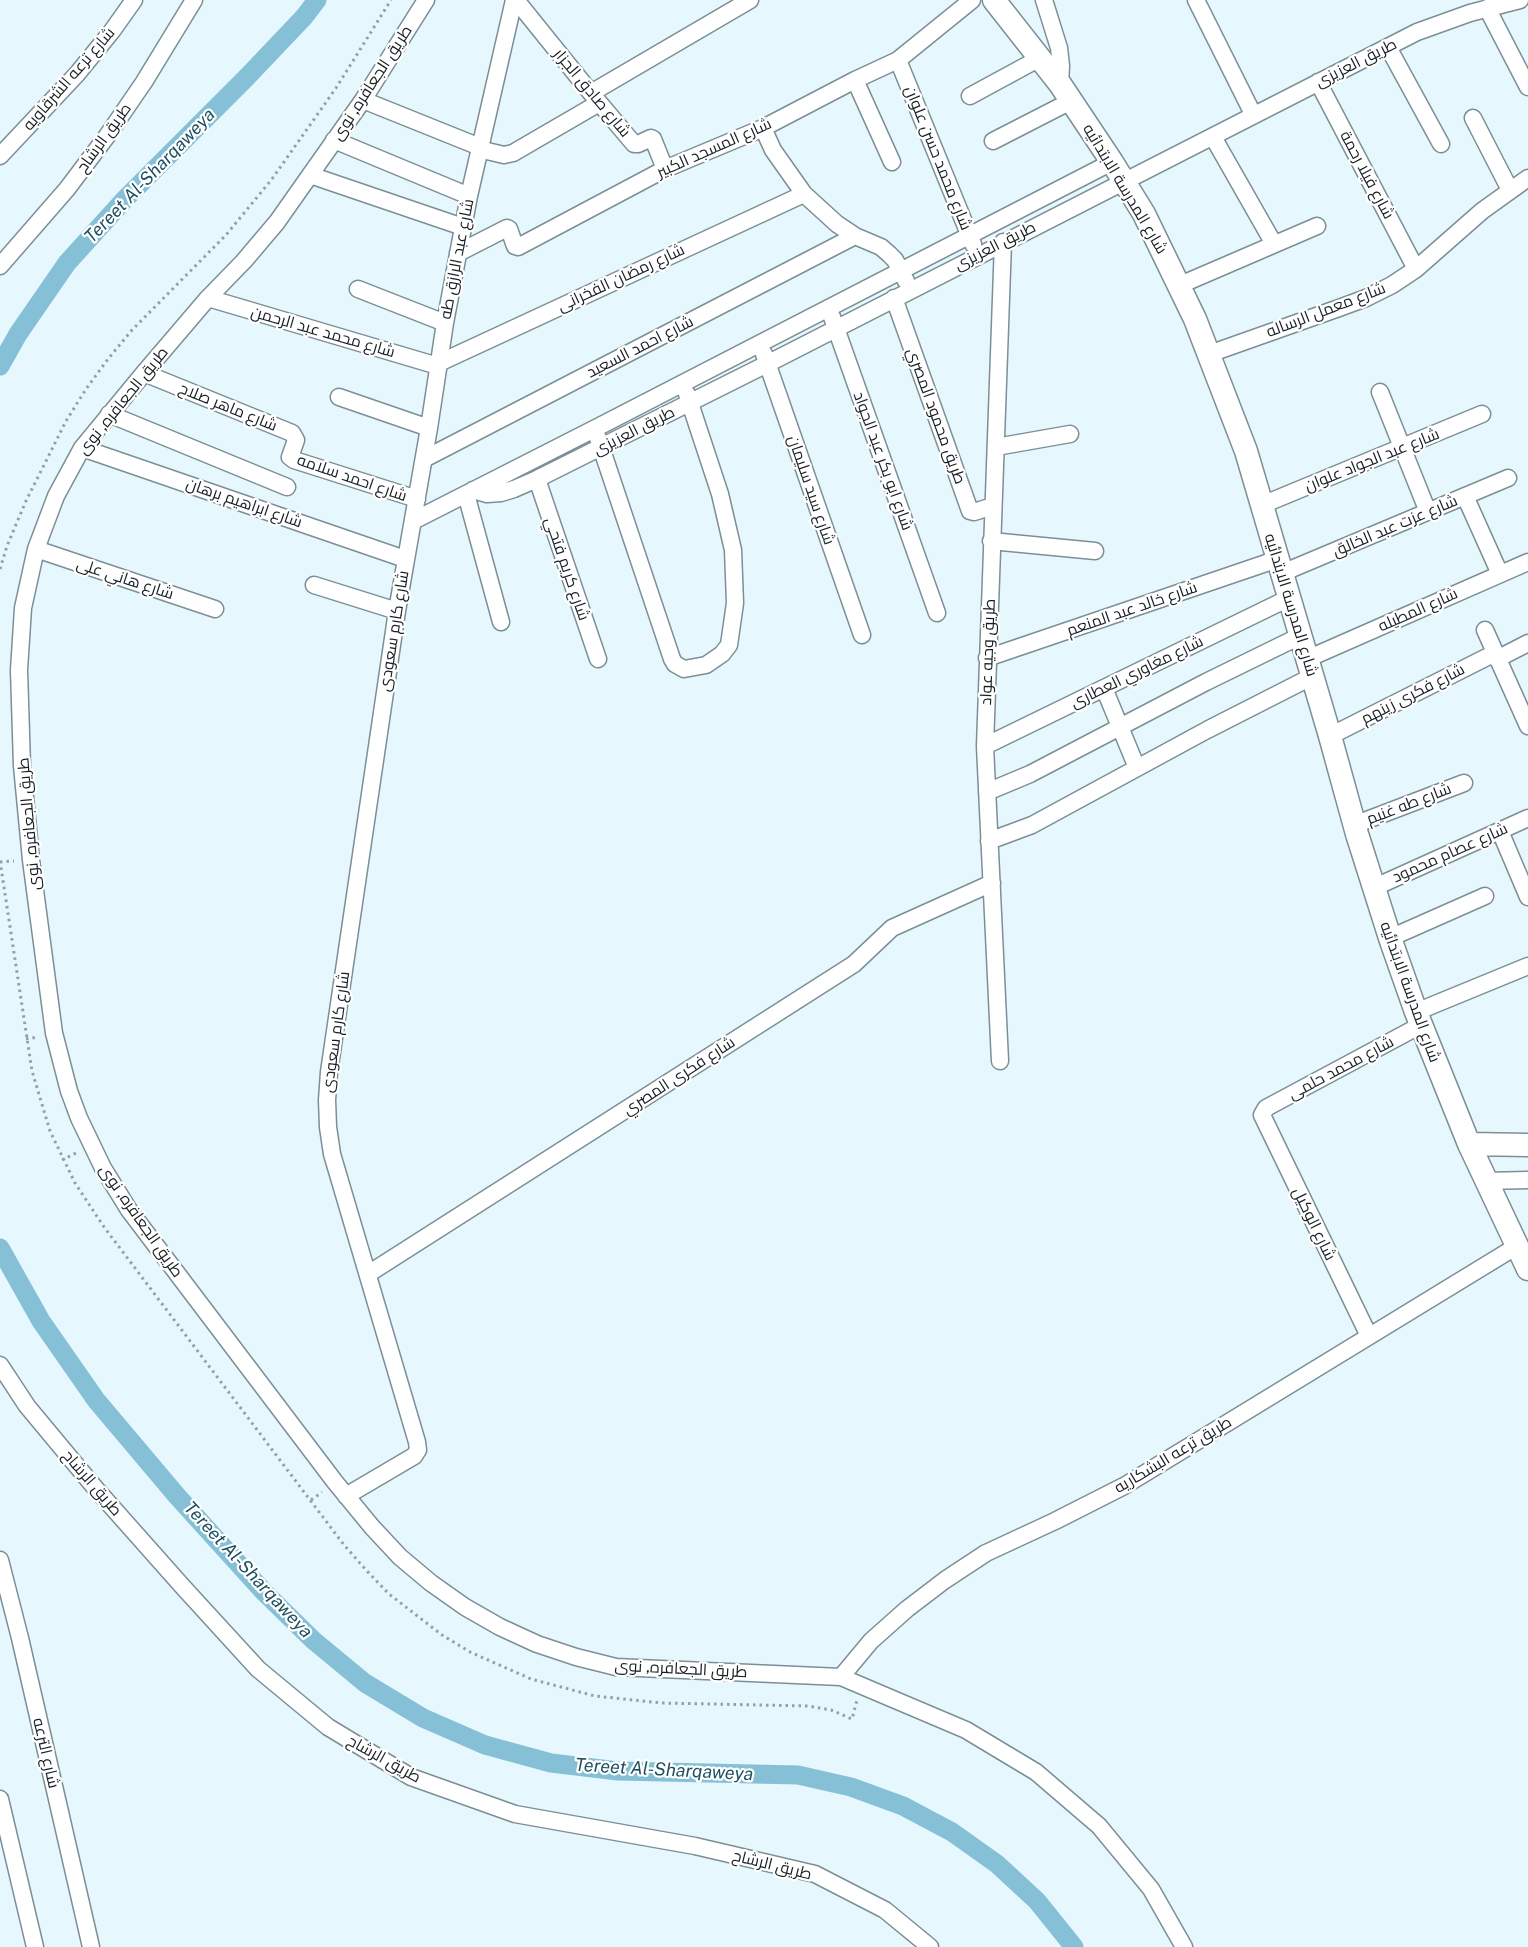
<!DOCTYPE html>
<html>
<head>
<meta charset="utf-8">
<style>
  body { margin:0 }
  canvas { display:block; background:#e6f7fe }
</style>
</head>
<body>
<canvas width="1528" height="1947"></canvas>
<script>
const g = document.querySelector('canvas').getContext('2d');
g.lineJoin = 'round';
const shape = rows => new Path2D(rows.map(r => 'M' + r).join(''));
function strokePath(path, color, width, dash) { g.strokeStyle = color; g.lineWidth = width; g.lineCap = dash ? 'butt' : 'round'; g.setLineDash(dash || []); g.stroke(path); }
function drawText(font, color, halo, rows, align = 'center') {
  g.font = font + ' "Public Sans",Cairo,sans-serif'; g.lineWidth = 4.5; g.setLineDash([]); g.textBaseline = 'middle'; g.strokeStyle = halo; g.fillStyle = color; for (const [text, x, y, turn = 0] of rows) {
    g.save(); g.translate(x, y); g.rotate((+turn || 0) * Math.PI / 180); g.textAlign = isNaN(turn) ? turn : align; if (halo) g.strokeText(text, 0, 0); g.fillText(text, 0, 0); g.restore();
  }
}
const canal = shape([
  [0,366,18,334,67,263,125,199,246,78,304,17,317,0],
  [0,1248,41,1321,96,1400,177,1496,264,1592,313,1640,365,1683,423,1718,485,1745,551,1763,618,1771,798,1775,851,1787,903,1806,952,1832,997,1864,1037,1901,1074,1947]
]);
const path = shape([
  [0,569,7,546,26,501,66,421,86,389,108,359,132,330,226,235,272,179,336,88,391,0],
  [0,861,32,1071,50,1131,75,1183,104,1227,344,1545,366,1570,389,1594,442,1635,470,1652,531,1679,595,1696,662,1703,808,1706,831,1710,852,1719,857,1700],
  [0,862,14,861],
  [26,1039,38,1037],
  [62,1160,78,1152],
  [311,1500,322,1492]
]);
const street = shape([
  [426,0,363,100,277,222,244,261,208,298,144,373,82,448,56,496,36,549,23,608,19,670,22,766,31,860,54,1033,69,1091,79,1118,103,1168,129,1210,335,1482,372,1527,400,1557,431,1583,465,1607,500,1627,537,1644,576,1657,616,1667,841,1677,966,1730,1036,1772,1099,1826,1151,1889,1184,1947],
  [516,0,591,93,634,144,638,144,651,138,653,139,665,169],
  [1044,0,1059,48,1061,66,1060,84],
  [1196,0,1253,114],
  [1487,8,1528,87],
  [1388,47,1441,144],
  [898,60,973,244],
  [855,80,892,162],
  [1318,82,1416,269],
  [591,93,750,0],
  [970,96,1040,58],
  [363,100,480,147,487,151,504,155,513,153,599,103],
  [1473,118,1510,190],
  [763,128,773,150,804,194,837,224,855,236,881,247,889,254,895,260,906,281],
  [1213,137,1274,244],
  [334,140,469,196],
  [993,141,1071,101],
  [0,156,77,74,112,31,134,0],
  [310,175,463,227],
  [458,253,507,228,509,229,515,246,518,247,665,169,763,128,855,80,898,60,972,0],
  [0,266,67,189,107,136,144,82,194,0],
  [1180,285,1317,226],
  [358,289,445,323],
  [208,298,438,366],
  [894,298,970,511,974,512,993,506],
  [832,317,937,613],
  [764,354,862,635],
  [1209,354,1339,308,1366,298,1392,285,1416,269,1482,211,1528,178],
  [439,363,804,194],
  [144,373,292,433,296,440,290,457,294,460,417,499],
  [1380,392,1428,512],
  [339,397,429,428],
  [109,414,287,487],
  [598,438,672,659,675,664,684,669,706,665,722,654,729,645,735,603,733,550,720,494,687,394],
  [996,447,1070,434],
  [82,448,405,559],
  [424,459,855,236],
  [537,479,598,659],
  [473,490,487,494,501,493,514,489,537,479,767,364,1417,32,1470,13,1520,0],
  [466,494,501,622],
  [1465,496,1500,574],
  [1262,505,1482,414],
  [413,521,594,429,1112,162],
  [991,541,1095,551],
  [36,549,215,609],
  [1282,573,1508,478],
  [314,585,397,611],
  [1485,630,1528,726],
  [987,658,1278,559],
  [1307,659,1528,562],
  [1497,659,1528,643],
  [1104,688,1137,768],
  [1330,736,1495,653],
  [985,746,1289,598],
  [987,792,1030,774,1206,682,1300,636],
  [1354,825,1464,783],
  [1500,831,1528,897],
  [989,841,1032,825,1207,730,1313,676],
  [1373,888,1528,818],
  [1390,938,1485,896],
  [1416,1012,1528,966],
  [1000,1061,985,746,1003,242],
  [1485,1181,1528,1180],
  [368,1274,854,964,892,928,992,883],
  [1369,1336,1262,1115,1266,1108,1421,1025],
  [0,1365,27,1406,96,1489,183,1587,258,1669,328,1727,411,1777,515,1814,695,1846,815,1874,885,1910,930,1947],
  [346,1496,414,1456,418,1450,417,1442,332,1154,328,1127,327,1100,329,1072,397,611,429,428,445,323,469,196,514,0],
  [0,1560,20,1638,91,1947],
  [841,1677,871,1641,907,1609,945,1580,986,1553,1055,1521,1124,1486,1517,1246],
  [0,1799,35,1947]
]);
const secondary = shape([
  [994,0,1060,84,1112,162,1144,214,1195,319,1246,451,1330,736,1357,834,1390,938,1416,1012,1469,1144,1528,1269],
  [1469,1144,1528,1145]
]);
const streetNames = [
  ["طريق العزيزى",1356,63,-27],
  ["شارع ترعه الشرقاويه",69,79,-49],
  ["طريق الجعافره, نوى",372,83,-57],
  ["شارع صادق الجزار",592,93,50],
  ["طريق الرشاح",104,138,-54],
  ["شارع المسجد الكبير",714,148,-24],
  ["شارع محمد حسن علوان",938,158,68],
  ["شارع فيلا رحمة",1367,175,62],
  ["شارع المدرسة الابتدائيه",1125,189,59],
  ["طريق العزيزى",995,246,-27],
  ["شارع عبد الرازق طه",457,259,-79],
  ["شارع رمضان الفخرانى",621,278,-25],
  ["شارع معمل الرساله",1326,310,-21],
  ["شارع محمد عبد الرحمن",323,332,16],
  ["شارع احمد السعيد",640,347,-27],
  ["طريق الجعافره, نوى",123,401,-51],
  ["شارع ماهر صلاح",228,407,22],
  ["طريق محمود المصري",936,416,70],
  ["طريق العزيزى",634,431,-27],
  ["شارع عبد الجواد علوان",1372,460,-22],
  ["شارع ابو بكر عبد الجواد",883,461,70],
  ["شارع احمد سلامه",352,478,19],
  ["شارع سيد سليمان",811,490,71],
  ["شارع ابراهيم برهان",244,503,19],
  ["شارع عزت عبد الخالق",1395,526,-23],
  ["شارع كريم فتحي",567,569,71],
  ["شارع هاني على",125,579,18],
  ["شارع المدرسة الابتدائيه",1291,605,73],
  ["شارع خالد عبد المنعم",1132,609,-19],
  ["شارع المطيله",1418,610,-24],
  ["شارع كارم سعودى",394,631,-81],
  ["طريق وجيه عواد",988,652,-88],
  ["شارع مغاوري العطارى",1137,672,-26],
  ["شارع فكرى زينهم",1413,694,-27],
  ["شارع طه غنيم",1409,804,-21],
  ["طريق الجعافره, نوى",29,824,-95],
  ["شارع عصام محمود",1450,853,-24],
  ["شارع المدرسة الابتدائيه",1410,992,70],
  ["شارع كارم سعودى",336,1032,-82],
  ["شارع محمد حلمى",1341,1068,-28],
  ["شارع فكرى المصري",679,1076,-33],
  ["طريق الجعافره, نوى",141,1221,55],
  ["شارع الوكيل",1314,1224,64],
  ["طريق ترعه البشكاريه",1173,1455,-31],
  ["طريق الرشاح",92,1483,49],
  ["طريق الجعافره, نوى",681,1669,3],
  ["شارع الترعه",46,1753,77],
  ["طريق الرشاح",384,1759,29],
  ["طريق الرشاح",772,1865,14]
];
const waterNames = [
  ["Tereet Al-Sharqaweya",150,176,-46],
  ["Tereet Al-Sharqaweya",248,1570,47],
  ["Tereet Al-Sharqaweya",664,1770,3]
];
strokePath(canal, '#85c0d7', 19);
strokePath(street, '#7c8f96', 19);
strokePath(secondary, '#7c8f96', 25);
strokePath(path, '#93a1a6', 3, [2.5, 4]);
strokePath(street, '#fff', 16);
strokePath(secondary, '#fff', 22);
drawText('16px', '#171f22', '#fff', streetNames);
drawText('italic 18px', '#1e5060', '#fff', waterNames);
</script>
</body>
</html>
